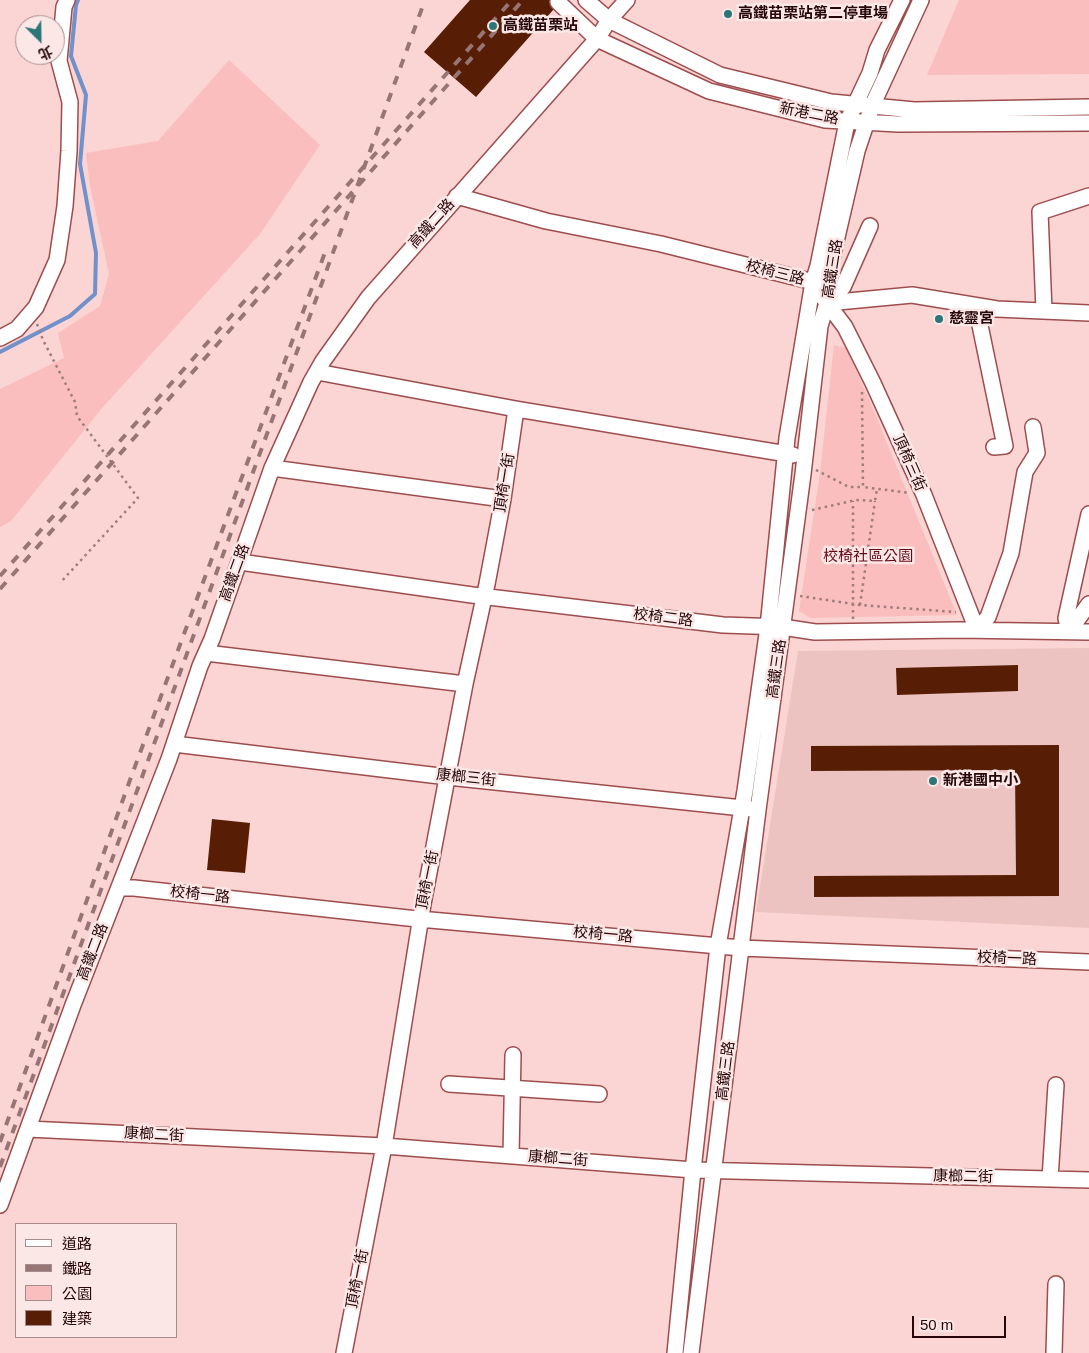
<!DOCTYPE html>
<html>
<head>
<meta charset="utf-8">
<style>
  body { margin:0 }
  #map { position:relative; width:1089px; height:1353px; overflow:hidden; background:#fbd5d3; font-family:Arial,"Noto Sans TC",sans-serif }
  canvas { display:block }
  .legend { position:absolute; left:15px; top:1223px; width:162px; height:115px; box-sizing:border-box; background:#fbe7e6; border:1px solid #a68d8d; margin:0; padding:6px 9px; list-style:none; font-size:15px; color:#260608 }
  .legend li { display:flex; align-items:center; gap:10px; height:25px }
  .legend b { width:25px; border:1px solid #a68d8d }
  .north { position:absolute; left:15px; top:15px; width:50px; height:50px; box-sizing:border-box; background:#fbe7e6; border:1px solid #a68d8d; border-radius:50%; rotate:157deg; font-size:14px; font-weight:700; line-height:20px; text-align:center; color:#260608 }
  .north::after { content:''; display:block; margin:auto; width:18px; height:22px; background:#2c767a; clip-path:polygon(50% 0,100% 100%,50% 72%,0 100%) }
  .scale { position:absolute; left:912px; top:1316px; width:94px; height:22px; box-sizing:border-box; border:2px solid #260608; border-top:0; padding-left:6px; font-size:15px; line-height:18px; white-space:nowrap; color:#260608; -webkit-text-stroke:4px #fbe7e6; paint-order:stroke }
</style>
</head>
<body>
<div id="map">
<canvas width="1089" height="1353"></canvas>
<ul class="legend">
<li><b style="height:6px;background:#fff"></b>道路</li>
<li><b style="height:6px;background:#987575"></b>鐵路</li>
<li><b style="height:14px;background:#f9bebd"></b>公園</li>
<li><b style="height:14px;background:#571d05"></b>建築</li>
</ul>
<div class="north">北</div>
<div class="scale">50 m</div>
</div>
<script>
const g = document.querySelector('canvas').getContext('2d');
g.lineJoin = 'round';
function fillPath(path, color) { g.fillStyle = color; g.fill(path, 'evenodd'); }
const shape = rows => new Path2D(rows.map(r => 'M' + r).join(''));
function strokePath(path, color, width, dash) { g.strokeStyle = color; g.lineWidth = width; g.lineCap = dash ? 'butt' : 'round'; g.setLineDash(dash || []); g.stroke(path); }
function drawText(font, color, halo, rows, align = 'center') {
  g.font = font + ' Arial,"Noto Sans TC",sans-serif'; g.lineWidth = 5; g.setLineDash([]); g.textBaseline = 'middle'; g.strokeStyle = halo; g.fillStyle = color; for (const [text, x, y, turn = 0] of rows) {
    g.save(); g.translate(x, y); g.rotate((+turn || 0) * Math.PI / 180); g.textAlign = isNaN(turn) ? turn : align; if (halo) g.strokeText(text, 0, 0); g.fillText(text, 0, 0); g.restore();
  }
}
const built = shape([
  [1089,648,1089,928,756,912,798,651]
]);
const green = shape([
  [959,0,1089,0,1089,74,927,75],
  [229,60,320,145,260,234,103,407,11,521,0,527,0,389,64,358,58,333,100,306,109,274,90,186,86,153,158,141],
  [834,345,846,348,874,411,957,615,810,618,799,611,820,473]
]);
const stream = shape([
  [0,352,70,316,95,294,96,253,80,164,86,95,71,56,76,5,78,0]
]);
const building = shape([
  [470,0,562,0,476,97,424,52],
  [1018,665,1018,691,897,695,896,668],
  [1059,745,1059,896,814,897,814,876,1016,875,1015,770,811,771,811,746],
  [212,819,250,823,245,873,207,870]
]);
const path = shape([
  [37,324,43,340,75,402,77,416,138,498,60,583],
  [862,392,863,487,910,493],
  [816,470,849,487,863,487],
  [812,510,856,500,875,501,877,489],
  [800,596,860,605,956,612],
  [860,605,875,501],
  [853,619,853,501]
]);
const minor = shape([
  [586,0,609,20,720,75,831,102,914,110,1089,107],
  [558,2,597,39,709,91,825,120,898,124,1089,123],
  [457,196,546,221,661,244,798,278,813,282,827,303,912,295,997,309,1089,313],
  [870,226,843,287,827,303,845,327,873,383,924,495,977,630,988,617,1011,553,1025,472,1037,453,1033,427],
  [976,306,1005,446,994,447],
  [1044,311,1040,212,1089,196],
  [0,338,17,329,36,307,57,260,65,206,69,151,70,102,59,61,64,7,67,0],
  [317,372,516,409,793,455],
  [272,468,503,499],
  [240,562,472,595,723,625,782,627,815,632,959,630,1089,632],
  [1069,631,1066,618,1089,514],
  [1069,631,1089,604],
  [206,653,465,684],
  [174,744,448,777,752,809],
  [119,888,134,888,408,918,741,948,1089,962],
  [449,1084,599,1094],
  [28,1129,384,1146,693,1170,1089,1180],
  [511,1156,513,1055],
  [1050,1179,1056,1085],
  [0,1205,73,1005,169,759,200,666,212,639,272,468,311,382,323,361,368,298,581,57,597,39,609,20,627,0],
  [344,1353,384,1146,423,904,465,684,487,584,503,499,516,409],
  [675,1353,693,1170,718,946,745,791,768,627,787,438,813,282,818,266,847,122,870,73,877,50,902,0],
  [691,1353,758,810,803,474,820,326,827,303,828,276,857,151,872,106,921,0],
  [1054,1353,1056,1284]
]);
const rail = shape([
  [0,576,512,0],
  [0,589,523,0],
  [0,1142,130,780,327,247],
  [0,1167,425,0]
]);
const markers = [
  [728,14,5,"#2c767a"],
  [493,26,5,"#2c767a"],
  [939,319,5,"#2c767a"],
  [933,781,5,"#2c767a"]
];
const poiNames = [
  ["高鐵苗栗站第二停車場",738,14],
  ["高鐵苗栗站",503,26],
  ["慈靈宮",949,319],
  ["新港國中小",943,781]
];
const streetNames = [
  ["新港二路",809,114,11],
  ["高鐵二路",432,224,-48],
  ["高鐵三路",833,269,-81],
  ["校椅三路",775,273,14],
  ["頂椅三街",909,463,66],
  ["頂椅一街",505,483,-81],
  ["高鐵二路",235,573,-70],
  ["校椅二路",663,618,7],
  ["高鐵三路",777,669,-82],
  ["康榔三街",466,778,6],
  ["頂椅一街",428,880,-79],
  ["校椅一路",200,895,6],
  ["校椅一路",603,935,5],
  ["高鐵二路",93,952,-69],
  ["校椅一路",1007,959,2],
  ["高鐵三路",726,1071,-83],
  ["康榔二街",154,1135,3],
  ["康榔二街",558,1159,4],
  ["康榔二街",963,1177,1],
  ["頂椅一街",358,1279,-79]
];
const parkNames = [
  ["校椅社區公園",868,557]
];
fillPath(built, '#ecc3c1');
fillPath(green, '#f9bebd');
strokePath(stream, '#7091c9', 4);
fillPath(building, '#571d05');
strokePath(minor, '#9e4d4e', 18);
strokePath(path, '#a07c7c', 2.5, [2.5, 4]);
strokePath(minor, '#fff', 15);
strokePath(rail, '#987575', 4, [9, 9]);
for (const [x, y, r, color] of markers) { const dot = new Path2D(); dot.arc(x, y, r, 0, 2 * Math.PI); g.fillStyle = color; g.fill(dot); strokePath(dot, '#fbe7e6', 2); }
drawText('bold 15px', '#260608', '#fbe7e6', poiNames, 'left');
drawText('15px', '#260608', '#fbe7e6', streetNames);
drawText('15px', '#650917', '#fbe7e6', parkNames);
</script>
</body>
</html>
